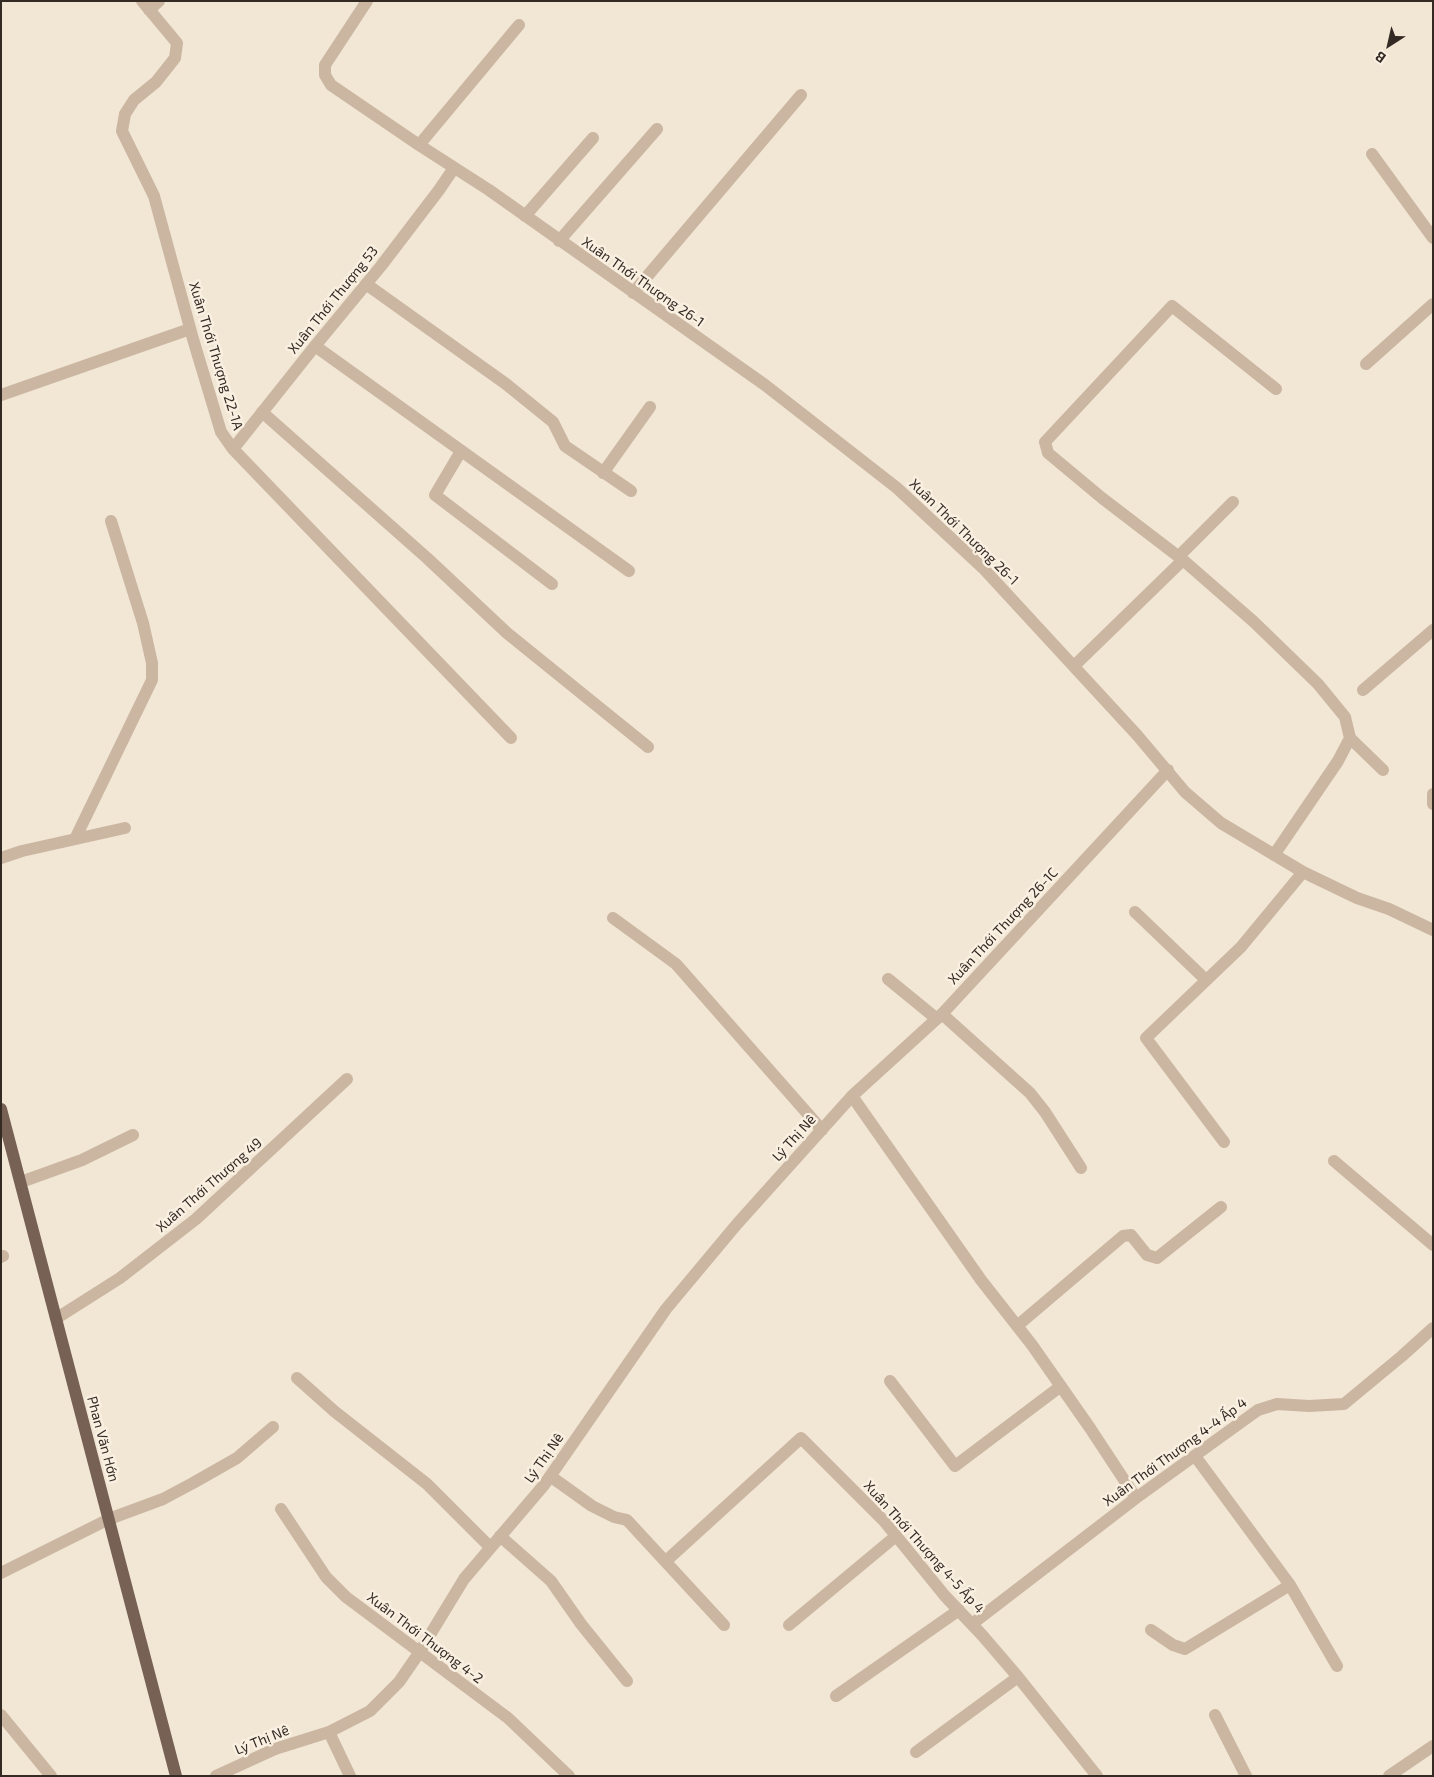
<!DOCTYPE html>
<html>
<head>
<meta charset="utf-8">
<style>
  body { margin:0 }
  #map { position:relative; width:1434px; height:1777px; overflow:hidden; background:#f2e6d5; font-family:"Exo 2",sans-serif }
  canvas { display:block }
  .frame { position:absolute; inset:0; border:2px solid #342a24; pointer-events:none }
  .north { position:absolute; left:1364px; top:20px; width:50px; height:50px; -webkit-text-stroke:4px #faf0e1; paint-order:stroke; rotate:215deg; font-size:14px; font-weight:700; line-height:20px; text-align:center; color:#342a24 }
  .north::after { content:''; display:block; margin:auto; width:18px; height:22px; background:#342a24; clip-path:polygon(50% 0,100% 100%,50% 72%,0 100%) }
</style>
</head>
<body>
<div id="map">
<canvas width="1434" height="1777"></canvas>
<div class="frame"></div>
<div class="north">B</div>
</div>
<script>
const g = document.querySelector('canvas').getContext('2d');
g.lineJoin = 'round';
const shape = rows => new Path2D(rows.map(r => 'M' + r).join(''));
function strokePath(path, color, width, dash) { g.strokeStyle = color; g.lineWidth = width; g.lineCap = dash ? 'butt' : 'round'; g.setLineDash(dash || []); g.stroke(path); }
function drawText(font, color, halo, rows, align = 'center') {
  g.font = font + ' "Exo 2",sans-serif'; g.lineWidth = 5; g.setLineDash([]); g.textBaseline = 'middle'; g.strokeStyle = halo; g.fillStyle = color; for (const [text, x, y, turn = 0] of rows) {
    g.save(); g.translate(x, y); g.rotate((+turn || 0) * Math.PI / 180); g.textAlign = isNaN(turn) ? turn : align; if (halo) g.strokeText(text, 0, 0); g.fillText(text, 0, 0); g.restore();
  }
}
const minor = shape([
  [142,1,177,43,175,58,156,82,134,100,125,114,122,131,154,196,193,339,221,432,233,449,511,738],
  [367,1,325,65,325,75,331,85,419,145,489,190,765,385,897,488,983,568,1137,735,1185,792,1221,823,1303,872,1357,898,1389,909,1433,930],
  [149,10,159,1],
  [419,145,519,25],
  [1372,154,1433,238],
  [525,216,593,138],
  [559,241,657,129],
  [366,284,506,384,553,422,565,446,631,491],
  [633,293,801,95],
  [315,346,629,571],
  [1366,364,1433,304],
  [1,395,190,329],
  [262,412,427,558,507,633,648,747],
  [233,449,315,346,381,266,439,190,454,168],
  [461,451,435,495,552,584],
  [603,473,650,407],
  [1179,556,1233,502],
  [1074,666,1183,560],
  [1363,690,1433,630],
  [1350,738,1383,770],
  [1433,794,1433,804],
  [75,839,152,680,152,663,143,623,111,521],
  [1274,855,1338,761,1350,738,1345,717,1318,684,1254,622,1183,560,1102,498,1048,453,1045,442,1172,306,1276,389],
  [1,858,22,851,125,828],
  [1135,912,1206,980],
  [613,918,676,964,822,1130],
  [888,979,937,1019],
  [942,1014,1030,1093,1045,1112,1081,1168],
  [852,1096,981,1280,1032,1345,1090,1428,1136,1498],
  [1224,1142,1146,1038,1241,947,1303,872],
  [1334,1161,1433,1245],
  [21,1182,82,1160,133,1135],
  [1,1257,3,1256],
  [57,1318,120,1278,196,1219,347,1079],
  [1017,1326,1123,1236,1131,1235,1147,1255,1157,1258,1221,1207],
  [297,1378,334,1411,427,1484,490,1547],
  [890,1381,955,1466,1061,1386],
  [1195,1456,1290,1585,1337,1666],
  [550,1476,592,1506,614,1517,627,1520,724,1625],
  [281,1509,326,1577,346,1597,508,1718,569,1776],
  [500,1536,551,1581,581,1624,627,1681],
  [666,1561,801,1438,884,1521,945,1596,982,1635,1018,1677,1097,1776],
  [1,1573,109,1519,163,1499,193,1483,237,1458,273,1427],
  [972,1624,1136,1498,1258,1410,1277,1404,1309,1406,1344,1404,1402,1356,1433,1328],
  [789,1625,896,1536],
  [1151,1630,1173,1645,1185,1649,1290,1585],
  [836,1696,959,1610],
  [1,1715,51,1776],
  [1215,1715,1246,1776],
  [329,1732,350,1776],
  [916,1752,1018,1677],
  [216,1776,275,1749,329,1732,370,1711,399,1682,419,1653,464,1579,544,1485,666,1309,737,1224,852,1096,942,1014,1168,770],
  [1389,1776,1433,1746]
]);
const major = shape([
  [1,1109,176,1776]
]);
const streetNames = [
  ["Xuân Thới Thượng 26-1",643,282,35],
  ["Xuân Thới Thượng 53",333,300,-51],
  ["Xuân Thới Thượng 22-1A",216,356,73],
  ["Xuân Thới Thượng 26-1",964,532,44],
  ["Xuân Thới Thượng 26-1C",1003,926,-47],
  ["Lý Thị Nê",794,1138,-48],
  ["Xuân Thới Thượng 49",209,1185,-41],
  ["Phan Văn Hớn",103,1439,75],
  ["Xuân Thới Thượng 4-4 Ấp 4",1175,1452,-36],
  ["Lý Thị Nê",544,1458,-55],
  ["Xuân Thới Thượng 4-5 Ấp 4",924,1547,48],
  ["Xuân Thới Thượng 4-2",425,1638,37],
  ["Lý Thị Nê",262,1740,-22]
];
strokePath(minor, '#cab6a1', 12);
strokePath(major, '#776154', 12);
drawText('14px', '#342a24', '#faf0e1', streetNames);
</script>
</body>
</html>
